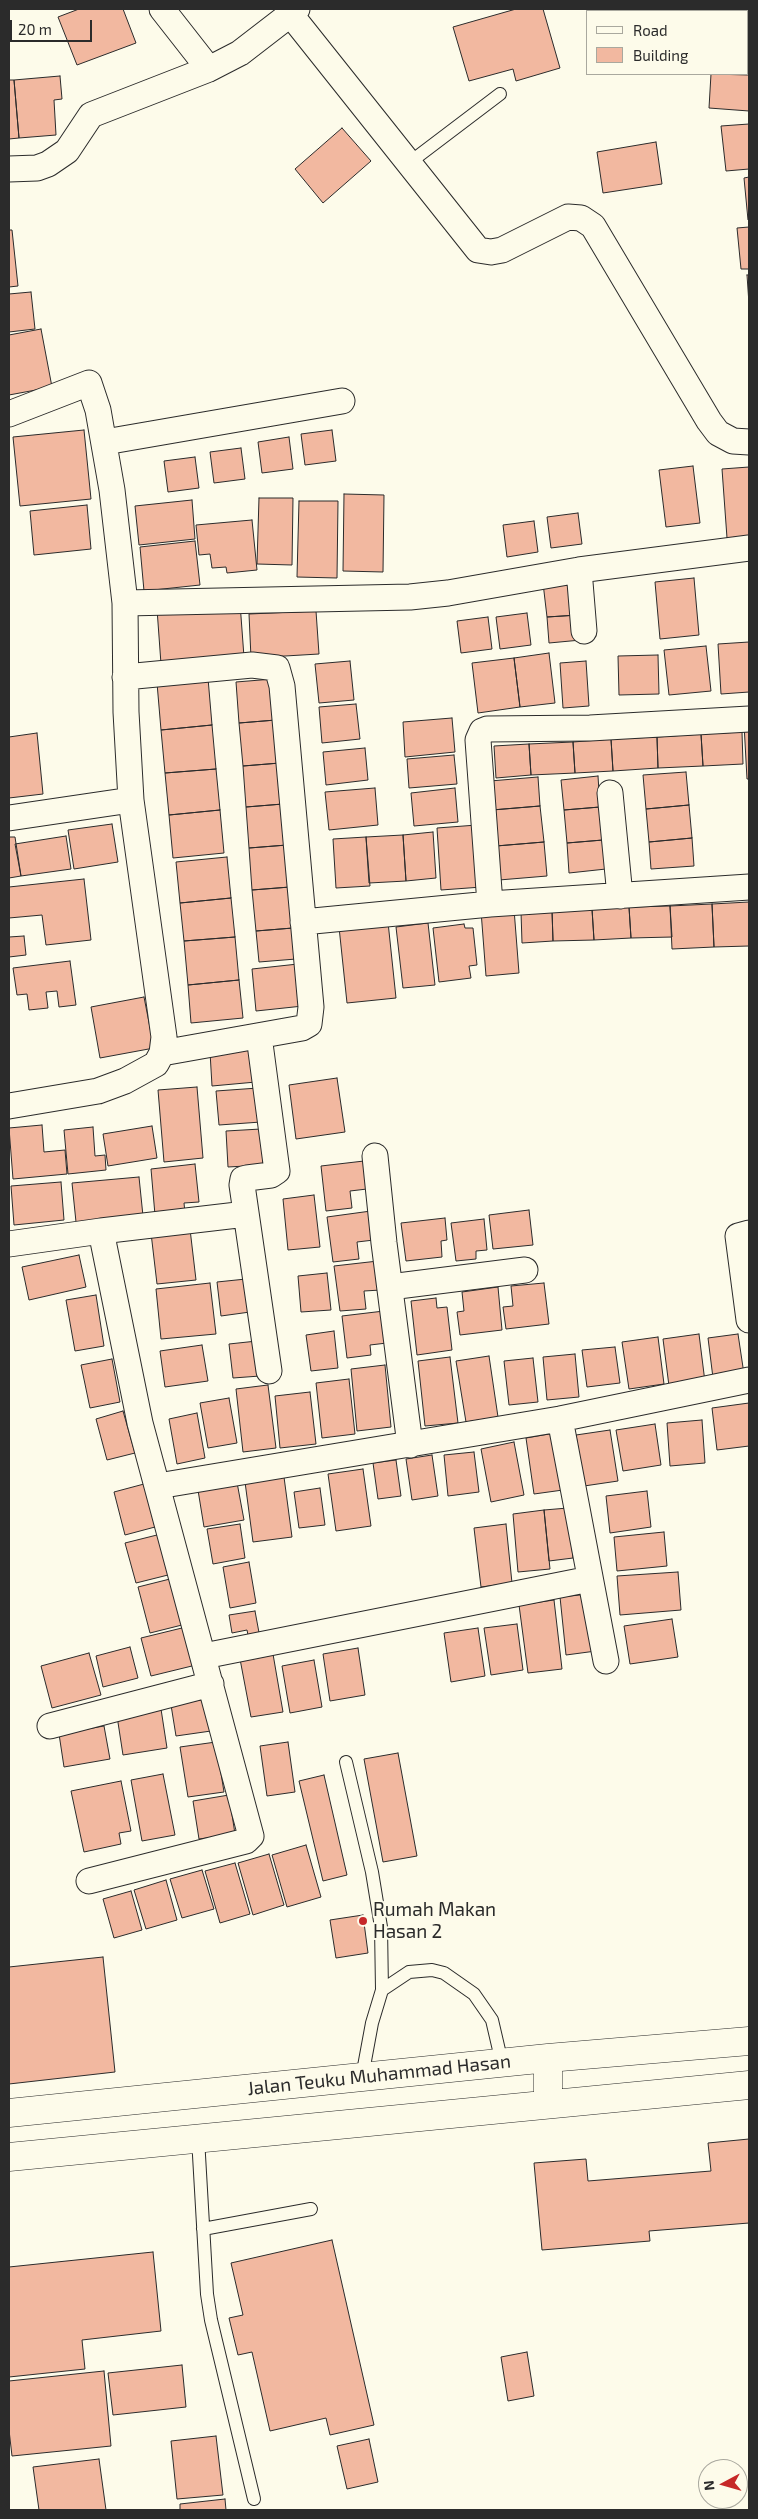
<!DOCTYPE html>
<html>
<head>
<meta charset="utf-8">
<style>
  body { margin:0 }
  #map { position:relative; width:758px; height:2519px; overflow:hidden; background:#fdfbea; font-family:"Exo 2",sans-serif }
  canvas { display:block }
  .frame { position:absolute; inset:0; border:10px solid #2b2b2b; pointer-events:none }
  .legend { position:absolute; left:586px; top:10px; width:162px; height:65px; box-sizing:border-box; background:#fdfbea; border:1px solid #a9a89e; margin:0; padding:6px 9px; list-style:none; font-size:15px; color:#2b2b2b }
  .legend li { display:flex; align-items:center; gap:10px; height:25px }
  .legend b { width:25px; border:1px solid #a9a89e }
  .north { position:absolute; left:698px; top:2459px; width:50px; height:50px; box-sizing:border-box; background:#fdfbea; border:1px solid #a9a89e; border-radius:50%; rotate:264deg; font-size:14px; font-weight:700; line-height:20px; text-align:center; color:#2b2b2b }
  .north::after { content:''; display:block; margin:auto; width:18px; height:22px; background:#c62828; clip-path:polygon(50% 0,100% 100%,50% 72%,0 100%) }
  .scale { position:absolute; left:10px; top:20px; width:82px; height:22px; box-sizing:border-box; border:2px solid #2b2b2b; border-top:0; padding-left:6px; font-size:15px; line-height:18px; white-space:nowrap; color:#2b2b2b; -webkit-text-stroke:4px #fdfbea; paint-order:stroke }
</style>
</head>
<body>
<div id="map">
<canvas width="758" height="2519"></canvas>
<div class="frame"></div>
<ul class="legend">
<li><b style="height:6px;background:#fdfbea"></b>Road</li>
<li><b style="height:14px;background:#f2b8a0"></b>Building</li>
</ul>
<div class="north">N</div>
<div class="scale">20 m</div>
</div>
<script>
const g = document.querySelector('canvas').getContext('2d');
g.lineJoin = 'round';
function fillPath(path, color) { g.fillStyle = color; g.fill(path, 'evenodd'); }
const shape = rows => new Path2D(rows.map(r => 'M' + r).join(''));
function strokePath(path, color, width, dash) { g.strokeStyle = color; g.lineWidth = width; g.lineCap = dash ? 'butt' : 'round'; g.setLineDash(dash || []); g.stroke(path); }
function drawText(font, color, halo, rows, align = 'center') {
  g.font = font + ' "Exo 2",sans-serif'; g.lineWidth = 4; g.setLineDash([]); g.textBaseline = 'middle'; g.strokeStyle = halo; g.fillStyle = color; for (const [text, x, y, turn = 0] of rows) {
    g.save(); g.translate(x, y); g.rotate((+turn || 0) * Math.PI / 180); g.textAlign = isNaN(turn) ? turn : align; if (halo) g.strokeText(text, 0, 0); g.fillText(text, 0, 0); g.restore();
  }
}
const building = shape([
  [79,9,123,9,136,43,77,65,58,17,79,9],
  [516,9,543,9,560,68,516,81,513,69,469,81,453,27,516,9],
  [711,74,749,75,749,111,709,108,711,74],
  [60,76,62,99,54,100,56,135,19,138,14,80,60,76],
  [9,80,14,80,19,138,9,139,9,80],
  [749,124,749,169,726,171,721,126,749,124],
  [342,128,371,161,323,203,295,169,342,128],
  [656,142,662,184,603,193,597,152,656,142],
  [749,177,749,220,748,220,744,178,749,177],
  [749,227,749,269,741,269,737,228,749,227],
  [9,230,12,230,18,286,9,287,9,230],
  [747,275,749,275,749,304,747,275],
  [31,292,35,329,9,332,9,294,31,292],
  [41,329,52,387,9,395,9,335,41,329],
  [84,430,91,499,20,506,13,437,84,430],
  [332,430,336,461,305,465,301,434,332,430],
  [289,437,293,469,262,473,258,442,289,437],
  [241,448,245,479,214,483,210,452,241,448],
  [195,457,199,488,168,492,164,461,195,457],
  [693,466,700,523,666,527,659,470,693,466],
  [749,467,749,536,727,538,722,469,749,467],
  [344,494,384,495,383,572,343,571,344,494],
  [259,498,293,498,292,565,257,564,259,498],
  [192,500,195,539,139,545,135,506,192,500],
  [299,501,338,501,337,578,297,577,299,501],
  [87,505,91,549,34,555,30,511,87,505],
  [578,513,582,544,551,548,547,517,578,513],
  [252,520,257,570,227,573,226,567,212,568,210,554,199,555,196,525,252,520],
  [534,521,538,552,507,557,503,525,534,521],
  [195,541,200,585,144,591,140,547,195,541],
  [694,578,699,635,660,639,655,582,694,578],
  [575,581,578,615,547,617,543,583,575,581],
  [240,603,244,657,161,664,157,609,240,603],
  [316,611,319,654,251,658,249,614,316,611],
  [527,613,531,645,500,649,496,617,527,613],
  [578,615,581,640,549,643,547,617,578,615],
  [488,617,492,649,461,653,457,621,488,617],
  [749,642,749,692,721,694,718,644,749,642],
  [706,646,711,691,669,695,664,650,706,646],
  [549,653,555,703,520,707,514,658,549,653],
  [658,655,659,694,619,695,618,656,658,655],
  [514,658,520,707,478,713,472,663,514,658],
  [350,661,354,700,319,703,315,664,350,661],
  [586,661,589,706,563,708,560,663,586,661],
  [208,678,212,725,161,730,157,683,208,678],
  [273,679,276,720,239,723,236,682,273,679],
  [356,704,360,739,322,743,319,707,356,704],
  [452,718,455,752,405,757,403,722,452,718],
  [276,720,280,763,243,766,239,723,276,720],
  [749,723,749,779,747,779,744,724,749,723],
  [212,725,216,769,165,773,161,730,212,725],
  [742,732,743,764,703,766,701,734,742,732],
  [37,733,43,794,9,798,9,737,37,733],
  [701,734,703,766,658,768,657,737,701,734],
  [657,737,658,768,613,771,611,739,657,737],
  [611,739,613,771,575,773,573,742,611,739],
  [573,742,575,773,531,775,529,744,573,742],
  [529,744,531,775,496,778,494,746,529,744],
  [365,748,368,780,326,785,323,752,365,748],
  [454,755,457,784,409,788,407,759,454,755],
  [280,763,283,804,246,807,243,766,280,763],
  [216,769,220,810,169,815,165,773,216,769],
  [686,772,689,805,646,809,643,775,686,772],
  [598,776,600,807,564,810,561,780,598,776],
  [538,777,540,806,492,810,490,781,538,777],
  [375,788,378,825,329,830,325,792,375,788],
  [455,788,458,822,414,826,411,793,455,788],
  [283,804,287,845,249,848,246,807,283,804],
  [689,805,692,838,649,842,646,809,689,805],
  [540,806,544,842,496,846,492,810,540,806],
  [600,807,603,840,567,843,564,810,600,807],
  [220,810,224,853,173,858,169,815,220,810],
  [112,824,118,862,74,869,68,830,112,824],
  [477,825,482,887,441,890,437,828,477,825],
  [433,832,436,878,406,881,403,835,433,832],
  [403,835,406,881,369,883,366,837,403,835],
  [66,836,71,869,21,876,15,844,66,836],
  [9,837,15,837,21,876,9,878,9,837],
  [366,837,370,886,336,888,333,839,366,837],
  [692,838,694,866,651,869,649,842,692,838],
  [603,840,606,869,569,873,567,843,603,840],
  [544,842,547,876,499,880,496,846,544,842],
  [287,845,290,887,252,890,249,848,287,845],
  [227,857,231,898,180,903,176,862,227,857],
  [84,879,91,940,46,945,42,915,9,918,9,887,84,879],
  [290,887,293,928,256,931,252,890,290,887],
  [231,898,235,937,184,941,180,903,231,898],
  [749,902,749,946,714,947,712,904,749,902],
  [712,904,714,947,672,949,670,906,712,904],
  [670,906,672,937,631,938,629,907,670,906],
  [629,907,631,938,594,940,592,909,629,907],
  [514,909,519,973,486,976,481,911,514,909],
  [592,909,594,940,553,941,552,910,592,909],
  [552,910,553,941,522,943,521,912,552,910],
  [388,922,396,998,347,1003,339,927,388,922],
  [428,923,435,985,403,988,396,927,428,923],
  [464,924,465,928,473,928,477,965,469,966,471,978,439,982,433,928,464,924],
  [293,928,296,959,259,962,256,931,293,928],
  [24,936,26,955,9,957,9,937,24,936],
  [235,937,239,980,188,985,184,941,235,937],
  [70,961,76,1005,59,1007,57,991,46,992,48,1008,29,1010,27,994,17,995,13,968,70,961],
  [298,964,303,1006,256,1011,252,969,298,964],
  [239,980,243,1018,191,1023,188,985,239,980],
  [144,997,154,1048,100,1058,91,1007,144,997],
  [254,1049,256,1082,212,1086,210,1052,254,1049],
  [337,1078,345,1132,296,1139,289,1085,337,1078],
  [197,1087,203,1158,164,1162,158,1090,197,1087],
  [258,1088,261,1122,219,1125,216,1091,258,1088],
  [42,1125,44,1152,65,1150,67,1174,13,1179,9,1128,42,1125],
  [152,1126,157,1158,108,1166,103,1134,152,1126],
  [93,1127,95,1156,105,1155,106,1170,68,1174,64,1130,93,1127],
  [261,1129,263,1165,228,1167,226,1131,261,1129],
  [364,1161,367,1189,350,1191,352,1208,326,1211,321,1166,364,1161],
  [195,1164,199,1202,184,1203,185,1213,155,1215,151,1169,195,1164],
  [139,1177,143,1216,76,1222,72,1183,139,1177],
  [61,1182,64,1220,14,1225,11,1186,61,1182],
  [314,1195,320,1247,288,1250,283,1199,314,1195],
  [529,1210,533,1245,493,1249,489,1215,529,1210],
  [371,1211,374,1240,357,1242,359,1259,333,1262,327,1217,371,1211],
  [445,1218,447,1240,441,1241,442,1257,406,1261,401,1223,445,1218],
  [484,1219,487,1250,476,1251,476,1259,456,1261,451,1223,484,1219],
  [190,1229,196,1280,157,1284,151,1233,190,1229],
  [79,1255,86,1287,29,1300,22,1267,79,1255],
  [378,1261,381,1290,364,1291,366,1309,340,1311,334,1266,378,1261],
  [327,1273,331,1310,301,1312,298,1276,327,1273],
  [246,1279,250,1312,221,1316,217,1282,246,1279],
  [210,1283,216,1334,161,1339,156,1289,210,1283],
  [544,1283,549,1324,506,1329,503,1307,513,1306,511,1286,544,1283],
  [498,1287,502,1330,460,1335,457,1312,464,1311,462,1292,498,1287],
  [96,1295,104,1346,75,1351,66,1300,96,1295],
  [436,1298,437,1308,447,1307,452,1350,417,1355,411,1301,436,1298],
  [384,1311,387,1343,370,1345,371,1355,347,1358,342,1316,384,1311],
  [334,1331,338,1368,311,1371,306,1335,334,1331],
  [699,1334,705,1382,669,1386,663,1339,699,1334],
  [738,1334,744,1374,713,1378,708,1338,738,1334],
  [658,1337,664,1384,629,1389,622,1342,658,1337],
  [257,1341,260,1376,233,1378,229,1344,257,1341],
  [202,1345,208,1381,165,1387,160,1351,202,1345],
  [615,1347,620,1383,587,1387,582,1350,615,1347],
  [575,1354,579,1397,547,1400,543,1357,575,1354],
  [489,1356,498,1417,466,1422,456,1361,489,1356],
  [450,1357,458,1423,425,1426,418,1361,450,1357],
  [533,1358,538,1402,509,1405,504,1361,533,1358],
  [112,1359,120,1402,90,1408,81,1365,112,1359],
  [385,1365,391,1427,357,1431,351,1369,385,1365],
  [349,1379,355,1434,322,1438,316,1383,349,1379],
  [268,1385,276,1448,243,1452,236,1389,268,1385],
  [310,1392,316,1444,280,1448,275,1396,310,1392],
  [229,1398,237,1443,208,1448,200,1403,229,1398],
  [749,1403,749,1446,717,1450,712,1408,749,1403],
  [123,1411,135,1453,107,1460,96,1419,123,1411],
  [197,1413,205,1458,177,1464,169,1419,197,1413],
  [702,1420,705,1463,670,1466,667,1423,702,1420],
  [655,1424,661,1465,623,1471,616,1430,655,1424],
  [610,1430,618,1481,584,1486,576,1435,610,1430],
  [555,1433,563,1490,534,1494,526,1438,555,1433],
  [514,1442,524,1495,491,1502,481,1449,514,1442],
  [474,1452,479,1492,448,1496,444,1455,474,1452],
  [432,1455,438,1496,412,1500,406,1459,432,1455],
  [396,1460,401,1496,378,1499,373,1463,396,1460],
  [363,1469,371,1526,336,1531,328,1474,363,1469],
  [236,1477,244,1520,204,1527,197,1484,236,1477],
  [284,1477,292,1537,253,1542,245,1482,284,1477],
  [144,1484,155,1527,125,1535,114,1492,144,1484],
  [320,1488,325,1525,299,1528,294,1492,320,1488],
  [647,1491,651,1527,610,1533,606,1496,647,1491],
  [568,1508,573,1558,549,1561,544,1510,568,1508],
  [544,1510,550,1569,518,1572,513,1514,544,1510],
  [240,1524,245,1558,213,1564,207,1529,240,1524],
  [506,1524,512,1583,481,1587,474,1528,506,1524],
  [664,1532,667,1566,617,1571,614,1537,664,1532],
  [161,1534,172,1574,136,1583,125,1543,161,1534],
  [249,1562,256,1603,230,1608,223,1567,249,1562],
  [678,1572,681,1610,620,1615,617,1576,678,1572],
  [174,1578,186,1624,150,1633,138,1587,174,1578],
  [590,1594,596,1651,566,1655,560,1597,590,1594],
  [554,1600,562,1669,528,1673,519,1605,554,1600],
  [255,1611,260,1638,249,1640,247,1630,232,1633,229,1615,255,1611],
  [672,1619,678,1657,630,1664,624,1626,672,1619],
  [517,1624,523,1670,491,1675,484,1628,517,1624],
  [186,1627,196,1665,151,1676,141,1638,186,1627],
  [478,1628,485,1676,451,1682,444,1633,478,1628],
  [130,1647,138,1678,103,1687,96,1656,130,1647],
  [358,1648,365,1695,330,1701,323,1654,358,1648],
  [89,1653,101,1695,52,1708,41,1666,89,1653],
  [273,1654,283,1712,251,1717,240,1659,273,1654],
  [314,1660,322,1707,290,1713,282,1666,314,1660],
  [206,1699,211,1731,176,1736,171,1705,206,1699],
  [161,1709,167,1748,123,1755,117,1716,161,1709],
  [104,1726,110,1759,64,1767,59,1734,104,1726],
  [216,1742,224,1792,188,1797,180,1747,216,1742],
  [288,1742,295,1792,267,1796,260,1746,288,1742],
  [398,1753,417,1856,383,1862,364,1759,398,1753],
  [163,1774,175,1835,142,1841,131,1780,163,1774],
  [324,1775,347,1875,323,1881,299,1781,324,1775],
  [121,1781,131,1831,119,1833,121,1844,84,1852,71,1791,121,1781],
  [229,1795,235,1834,199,1839,193,1801,229,1795],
  [306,1845,321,1897,287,1907,272,1855,306,1845],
  [269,1854,284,1905,253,1915,238,1863,269,1854],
  [235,1863,250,1914,220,1923,205,1871,235,1863],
  [202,1870,214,1909,182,1918,170,1879,202,1870],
  [166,1880,177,1920,146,1929,134,1890,166,1880],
  [131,1891,142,1930,114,1938,103,1899,131,1891],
  [363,1915,368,1953,336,1958,330,1920,363,1915],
  [103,1957,115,2072,9,2084,9,1967,103,1957],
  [749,2139,749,2223,649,2231,650,2241,542,2250,534,2163,586,2159,588,2181,711,2171,708,2143,749,2139],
  [332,2240,374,2425,330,2435,326,2418,270,2431,252,2352,238,2355,229,2318,243,2315,231,2263,332,2240],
  [153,2252,161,2331,82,2340,85,2369,9,2377,9,2267,153,2252],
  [527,2352,534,2396,508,2401,501,2357,527,2352],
  [182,2365,186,2407,113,2415,108,2373,182,2365],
  [104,2371,111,2446,12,2456,9,2430,9,2381,104,2371],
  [216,2436,223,2495,177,2499,171,2441,216,2436],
  [369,2439,378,2482,347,2489,337,2446,369,2439],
  [99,2459,106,2510,39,2510,33,2467,99,2459],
  [225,2499,226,2510,180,2510,180,2504,225,2499]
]);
const service = shape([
  [409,163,500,94],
  [346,1762,372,1872,381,1927,382,1990],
  [362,2077,372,2023,382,1990,409,1972,432,1970,444,1973,474,1994,492,2020,502,2063],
  [198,2138,207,2294,211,2320,254,2499],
  [203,2229,311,2209]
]);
const minor = shape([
  [162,9,209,69],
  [291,15,478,250,491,252,502,250,568,217,581,218,593,226,709,421,718,433,733,441,749,442],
  [9,169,37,168,48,164,67,151,91,115,209,69,240,53,297,9],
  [9,414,89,383,98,410,112,490,125,603,126,712,131,800,164,1037,162,1053,156,1064,125,1081,98,1091,9,1106],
  [105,442,342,401],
  [579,570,584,631],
  [125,603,410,597,448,593,579,570,749,548],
  [125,677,252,665,277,668,282,686,311,1007,309,1024,302,1028,162,1053],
  [610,793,620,896],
  [9,818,131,800],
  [490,904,478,740,482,731,487,729,590,728,749,719],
  [303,922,490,904,749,887],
  [259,1036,277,1171,271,1175,247,1178,243,1179,242,1185,269,1371],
  [375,1156,384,1243,410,1445],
  [749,1233,738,1236,749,1320],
  [9,1244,101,1231,246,1214],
  [390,1287,525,1270],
  [560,1419,606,1661],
  [158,1486,560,1419,749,1380],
  [204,1656,590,1579],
  [50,1726,211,1684],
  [89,1881,246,1841,251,1836,140,1423,101,1231]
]);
const trunk = shape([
  [548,2104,548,2058],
  [9,2113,548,2058,749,2041],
  [9,2157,749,2085]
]);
const markers = [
  [363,1921,5,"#c62828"]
];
const poiNames = [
  ["Rumah Makan",373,1910],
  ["Hasan 2",373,1932]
];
const streetNames = [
  ["Jalan Teuku Muhammad Hasan",379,2075,-6]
];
fillPath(building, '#f2b8a0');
strokePath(building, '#2b2b2b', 1);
strokePath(service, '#2b2b2b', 14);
strokePath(minor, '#2b2b2b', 27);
strokePath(trunk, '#2b2b2b', 29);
strokePath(service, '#fdfbea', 12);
strokePath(minor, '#fdfbea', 25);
strokePath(trunk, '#fdfbea', 28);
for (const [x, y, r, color] of markers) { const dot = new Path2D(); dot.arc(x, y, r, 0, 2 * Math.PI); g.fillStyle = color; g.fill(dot); strokePath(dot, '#fdfbea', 2); }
drawText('19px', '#2b2b2b', '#fdfbea', poiNames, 'left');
drawText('19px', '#2b2b2b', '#fdfbea', streetNames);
</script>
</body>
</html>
